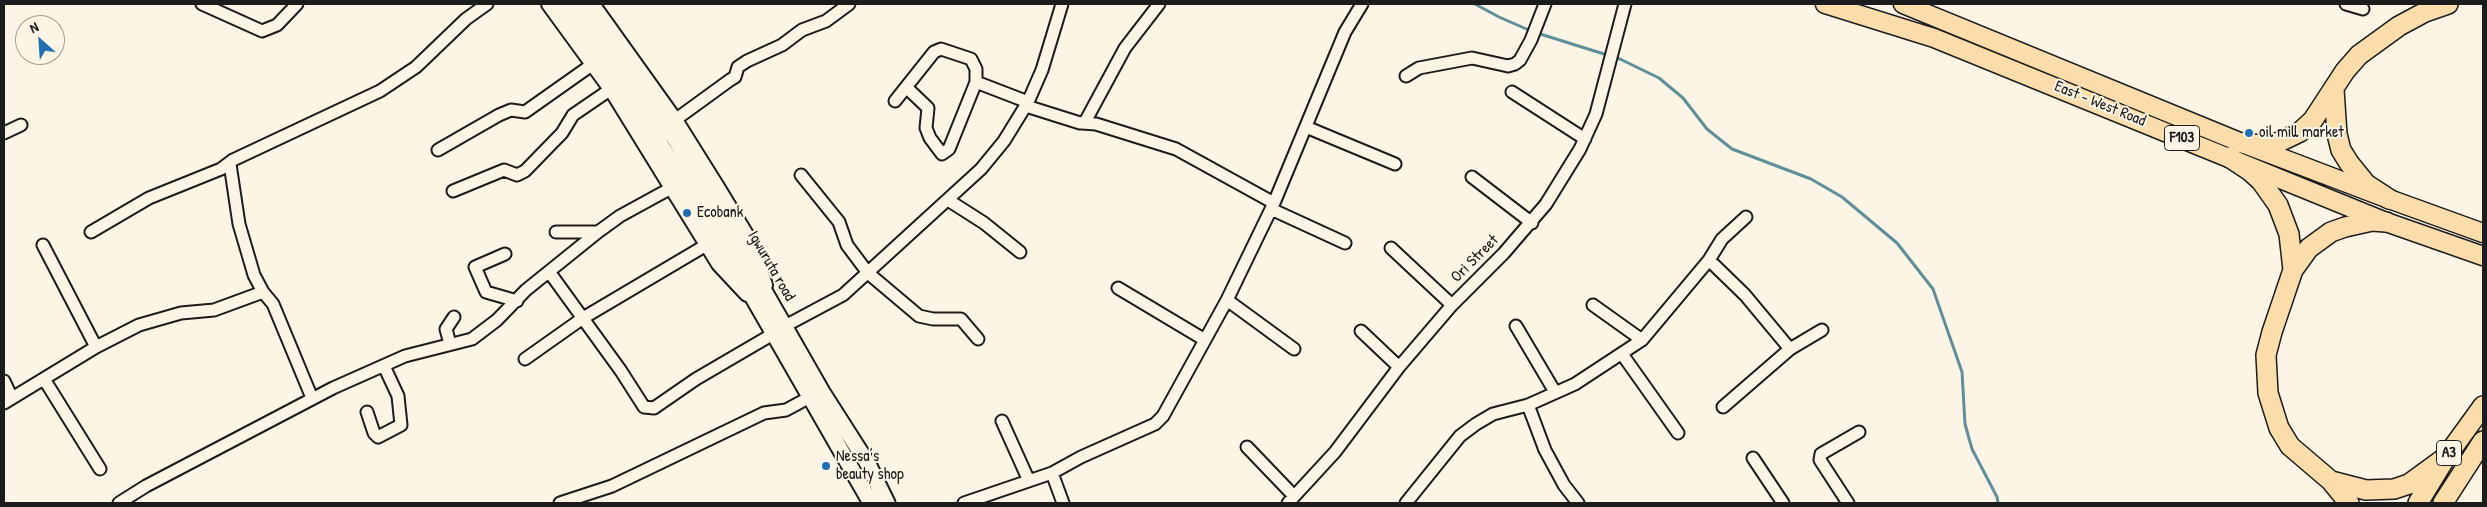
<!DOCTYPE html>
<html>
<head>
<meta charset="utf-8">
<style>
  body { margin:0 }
  #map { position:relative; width:2487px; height:507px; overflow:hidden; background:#fcf5e5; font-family:"Patrick Hand",sans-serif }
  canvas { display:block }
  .frame { position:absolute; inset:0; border:5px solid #1c1c1c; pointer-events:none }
  .north { position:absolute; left:15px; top:15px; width:50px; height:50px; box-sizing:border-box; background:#fcf5e5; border:1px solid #a29e95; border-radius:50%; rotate:334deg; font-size:14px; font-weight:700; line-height:20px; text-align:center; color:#1c1c1c }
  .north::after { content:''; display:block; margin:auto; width:18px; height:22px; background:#1f6fb2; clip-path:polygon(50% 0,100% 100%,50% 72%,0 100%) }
</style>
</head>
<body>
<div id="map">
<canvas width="2487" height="507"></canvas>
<div class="frame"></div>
<div class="north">N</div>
</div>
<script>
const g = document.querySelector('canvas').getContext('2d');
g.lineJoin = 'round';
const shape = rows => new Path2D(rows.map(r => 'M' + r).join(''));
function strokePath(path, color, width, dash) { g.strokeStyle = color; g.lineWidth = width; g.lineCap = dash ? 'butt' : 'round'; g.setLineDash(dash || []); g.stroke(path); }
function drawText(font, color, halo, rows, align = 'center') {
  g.font = font + ' "Patrick Hand",sans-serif'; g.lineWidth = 4; g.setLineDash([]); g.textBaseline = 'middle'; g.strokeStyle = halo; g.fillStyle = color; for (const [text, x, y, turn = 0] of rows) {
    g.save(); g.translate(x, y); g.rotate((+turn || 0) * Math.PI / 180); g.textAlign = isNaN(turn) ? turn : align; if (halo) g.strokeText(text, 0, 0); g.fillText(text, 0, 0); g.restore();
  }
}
const stream = shape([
  [1475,4,1499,17,1531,31],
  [1537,33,1620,59,1659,78,1683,98,1707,129,1732,149,1811,179,1842,197,1897,243,1933,289,1962,372,1965,424,1972,449,1997,497,1998,503]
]);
const minor = shape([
  [202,4,262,31,277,25,297,4],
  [2346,4,2363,9],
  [1406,76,1419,68,1472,58,1508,66,1515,64,1520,60,1531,40,1545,4],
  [906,87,928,108,926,128,930,138,942,154,949,149,976,82],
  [1512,92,1585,139],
  [895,101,934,52,941,49,971,59,976,69,976,82,1028,102],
  [1026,106,1080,123,1085,122,1125,48,1159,4],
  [675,120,730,80,735,77,738,67,747,61,782,45,802,30,826,21,849,4],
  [1082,123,1096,124,1176,149,1274,203],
  [1306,127,1395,164],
  [4,133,21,125],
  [438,150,499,115,511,110,525,112,593,64],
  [230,164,239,224,254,275,263,292,273,304,312,398],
  [801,175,839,222,847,245,868,273,919,316,933,319,961,319,978,339],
  [1472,177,1532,223],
  [453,191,504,170,517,175,525,171,562,133,573,115,611,89],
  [948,200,984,223,1020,252],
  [1271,209,1345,243],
  [91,232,149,198,221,169,233,160,380,91,416,67,466,19,487,4],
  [556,232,598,232],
  [43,245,96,347],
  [1391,248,1452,305],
  [505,254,475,267,486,292,517,301],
  [1709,260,1745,295,1790,349],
  [550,273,621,371,644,407,654,408,696,379,773,334],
  [1118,288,1205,340],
  [1227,300,1294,349],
  [1593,305,1642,340],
  [785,326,843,295,981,169,1004,141,1028,102,1042,70,1062,4],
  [1516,326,1555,392],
  [1361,331,1399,367],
  [450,344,446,329,454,317],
  [1622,354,1678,433],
  [525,359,583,318,708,244],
  [44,379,100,469],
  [4,381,12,398],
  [4,403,96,347,139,325,181,313,214,310,263,292],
  [1528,405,1545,450,1564,485,1578,503],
  [1723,407,1790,349,1822,330],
  [367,412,374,433,378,437,401,425,398,396,384,366],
  [1002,421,1029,481],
  [1247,447,1294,496],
  [1753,458,1783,503],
  [1052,473,1063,503],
  [119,503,146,486,333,388,405,356,472,339,497,320,526,290,598,232,620,216,673,187],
  [560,503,612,486,764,413,786,410,810,397],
  [964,503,1052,473,1081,457,1155,424,1163,416,1227,300,1274,203,1345,32,1362,4],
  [1288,503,1335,452,1399,367,1452,305,1504,253,1546,204,1580,149,1596,114,1625,4],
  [1406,503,1460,436,1476,424,1493,414,1528,405,1575,384,1642,340,1709,260,1722,239,1746,217],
  [1848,503,1820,460,1821,454,1859,432]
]);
const tertiary = shape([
  [549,4,611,89,719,264,747,294],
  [592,4,675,120,717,187,751,243,765,285]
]);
const secondary = shape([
  [564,4,640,112,716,233,871,503],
  [579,4,675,139,727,226,822,392,868,464,887,503]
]);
const primary = shape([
  [1825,4,1934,38,2386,222,2483,256],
  [1903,4,2242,143,2389,199,2483,233]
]);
const trunk = shape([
  [2334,90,2337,134,2341,150,2349,163,2366,184,2389,199],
  [2242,143,2261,145,2277,143,2300,132,2313,120,2345,71,2359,55,2399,26,2425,12,2448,4],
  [2229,157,2250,171,2261,181,2278,205,2289,234,2293,270],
  [2331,481,2366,490,2394,489,2409,484,2446,457],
  [2349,503,2331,481,2290,446,2279,428,2268,393,2266,355,2272,332,2293,270,2309,248,2331,232,2345,227,2372,221,2386,222],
  [2418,503,2446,457,2483,406],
  [2443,503,2483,441]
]);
const markers = [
  [2249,133,5,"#1f6fb2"],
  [687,213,5,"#1f6fb2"],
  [826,466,5,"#1f6fb2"]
];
const shields = [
  [2182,138,35],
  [2449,453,25]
];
const shieldNames = [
  ["F103",2182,138],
  ["A3",2449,453]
];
const streetNames = [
  ["East - West Road",2100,104,22],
  ["Ori Street",1475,259,-45],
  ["Igwuruta road",771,266,60]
];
const poiNames = [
  ["oil mill market",2259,133],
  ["Ecobank",697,213],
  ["Nessa’s",836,457],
  ["beauty shop",836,475]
];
strokePath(stream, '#608f99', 3);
strokePath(minor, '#1c1c1c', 15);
strokePath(tertiary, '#1c1c1c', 18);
strokePath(secondary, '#1c1c1c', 19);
strokePath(primary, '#1c1c1c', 21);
strokePath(trunk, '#1c1c1c', 22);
strokePath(minor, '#fcf5e5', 11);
strokePath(tertiary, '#fcf5e5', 14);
strokePath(secondary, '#fcf5e5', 15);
strokePath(primary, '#fbddab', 18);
strokePath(trunk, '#fbddab', 19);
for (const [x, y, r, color] of markers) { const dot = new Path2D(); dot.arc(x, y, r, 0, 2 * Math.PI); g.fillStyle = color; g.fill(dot); strokePath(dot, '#fcf5e5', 2); }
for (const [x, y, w] of shields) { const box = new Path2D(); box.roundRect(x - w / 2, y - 12.5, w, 25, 4); g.fillStyle = '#fcf5e5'; g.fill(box); strokePath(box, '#1c1c1c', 1); }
drawText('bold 15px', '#1c1c1c', null, shieldNames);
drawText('16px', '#1c1c1c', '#fcf5e5', streetNames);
drawText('16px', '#1c1c1c', '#fcf5e5', poiNames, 'left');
</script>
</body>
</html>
